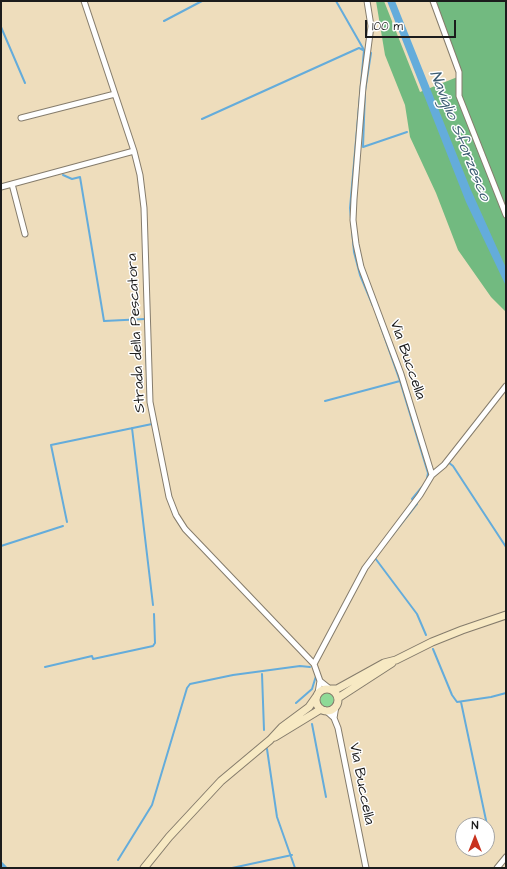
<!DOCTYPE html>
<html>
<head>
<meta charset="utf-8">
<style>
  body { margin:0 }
  #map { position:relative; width:507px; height:869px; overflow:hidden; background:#eeddbc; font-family:"Architects Daughter",sans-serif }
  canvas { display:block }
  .frame { position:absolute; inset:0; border:2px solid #1c1c1c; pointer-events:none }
  .north { position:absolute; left:455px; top:817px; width:40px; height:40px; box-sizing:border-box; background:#fff; border:1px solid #a4a4a4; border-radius:50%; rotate:0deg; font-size:11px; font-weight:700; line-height:16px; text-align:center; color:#1c1c1c }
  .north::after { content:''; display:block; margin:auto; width:14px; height:18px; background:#c8321e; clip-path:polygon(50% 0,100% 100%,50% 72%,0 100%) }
  .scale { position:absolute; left:365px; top:20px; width:91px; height:18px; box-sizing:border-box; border:2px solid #1c1c1c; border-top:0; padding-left:5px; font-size:12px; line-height:14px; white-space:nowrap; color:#1c1c1c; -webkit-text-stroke:3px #fff; paint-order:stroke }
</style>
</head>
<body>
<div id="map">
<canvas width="507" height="869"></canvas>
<div class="frame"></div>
<div class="north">N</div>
<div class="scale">100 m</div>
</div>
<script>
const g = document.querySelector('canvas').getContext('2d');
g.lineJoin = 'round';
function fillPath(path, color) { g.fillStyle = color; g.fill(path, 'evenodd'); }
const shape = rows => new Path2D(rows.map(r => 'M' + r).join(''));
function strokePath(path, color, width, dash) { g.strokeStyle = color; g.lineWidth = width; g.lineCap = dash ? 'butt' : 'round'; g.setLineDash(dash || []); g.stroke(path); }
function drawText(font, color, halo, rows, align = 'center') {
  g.font = font + ' "Architects Daughter",sans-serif'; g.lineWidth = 3; g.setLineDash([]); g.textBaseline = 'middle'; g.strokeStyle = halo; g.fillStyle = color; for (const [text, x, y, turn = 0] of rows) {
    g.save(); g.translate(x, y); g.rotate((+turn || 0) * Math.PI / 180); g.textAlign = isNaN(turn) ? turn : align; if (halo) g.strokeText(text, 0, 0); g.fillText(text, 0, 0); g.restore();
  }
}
const green = shape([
  '319 700a8 8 0 1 1 16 0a8 8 0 1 1-16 0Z'
]);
const forest = shape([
  [376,1,384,1,420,92,460,76,433,1,506,1,506,312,491,297,458,250,436,193,410,137,405,105,385,55]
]);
const water = shape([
  [387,1,395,1,470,188,506,268,506,286,466,202]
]);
const stream = shape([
  [336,1,364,50,350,208,354,252,360,275,373,306],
  [164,21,202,1],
  [1,27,25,83],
  [369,52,371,53,365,91,363,147,407,132],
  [202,119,359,48,365,51],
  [63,175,72,179,80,177,104,321,145,319],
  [377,316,400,381,428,473,427,479],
  [146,346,148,398],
  [325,401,400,381],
  [132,428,153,605],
  [448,462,453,466,506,547],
  [67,522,51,445,152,424,151,418],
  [391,537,417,504,412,499,422,487],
  [1,546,63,526],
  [376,556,375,558,417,614,426,635],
  [433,649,452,695,457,702,491,697,506,693],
  [45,667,92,656,93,659,153,646,155,643,154,614],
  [262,674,264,730],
  [461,702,487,825],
  [296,703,312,689,316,676],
  [312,724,326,797],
  [267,749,277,817,295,868],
  [118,860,152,805,187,688,190,684,233,675,300,666,310,667],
  [232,868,292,855]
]);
const canal = shape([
  [1,865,4,868]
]);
const street = shape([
  [84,1,134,151,140,175,144,208,150,402,169,497,176,515,185,529,314,664],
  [433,1,459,72,459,96,506,215],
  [21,118,115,94],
  [12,184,25,234],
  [1,187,134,151],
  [432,475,444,465,506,386],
  [330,689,320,681,314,664,365,568,420,495,432,475,401,374,361,267,356,244,353,220,354,199,363,87,371,26,367,1],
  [318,693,320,681],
  [336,706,334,718,338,728,366,868],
  [325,710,334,718],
  [497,868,506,857]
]);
const secondary = shape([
  [331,689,337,689,384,663,396,660,432,642,462,630,506,615],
  '316 700a11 11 0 1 1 22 0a11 11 0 1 1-22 0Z',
  [338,698,392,663],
  [275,737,321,709],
  [144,868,169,837,221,781,270,740,282,727,309,707,316,697]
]);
const streetNames = [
  ["Strada della Pescatora",137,333,-93],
  ["Via Buccella",407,360,71],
  ["Via Buccella",361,784,79]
];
const waterNames = [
  ["Naviglio Sforzesco",459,136,68]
];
fillPath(green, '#8eda97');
fillPath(forest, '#72ba80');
fillPath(water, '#64acdb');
strokePath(stream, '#64acdb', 2);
strokePath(canal, '#64acdb', 6);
strokePath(street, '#857c6c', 7);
strokePath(secondary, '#857c6c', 9);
strokePath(street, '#fff', 5);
strokePath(secondary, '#f7e9c3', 7);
drawText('15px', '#1c1c1c', '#fff', streetNames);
drawText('italic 16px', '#3c5d72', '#fff', waterNames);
</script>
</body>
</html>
